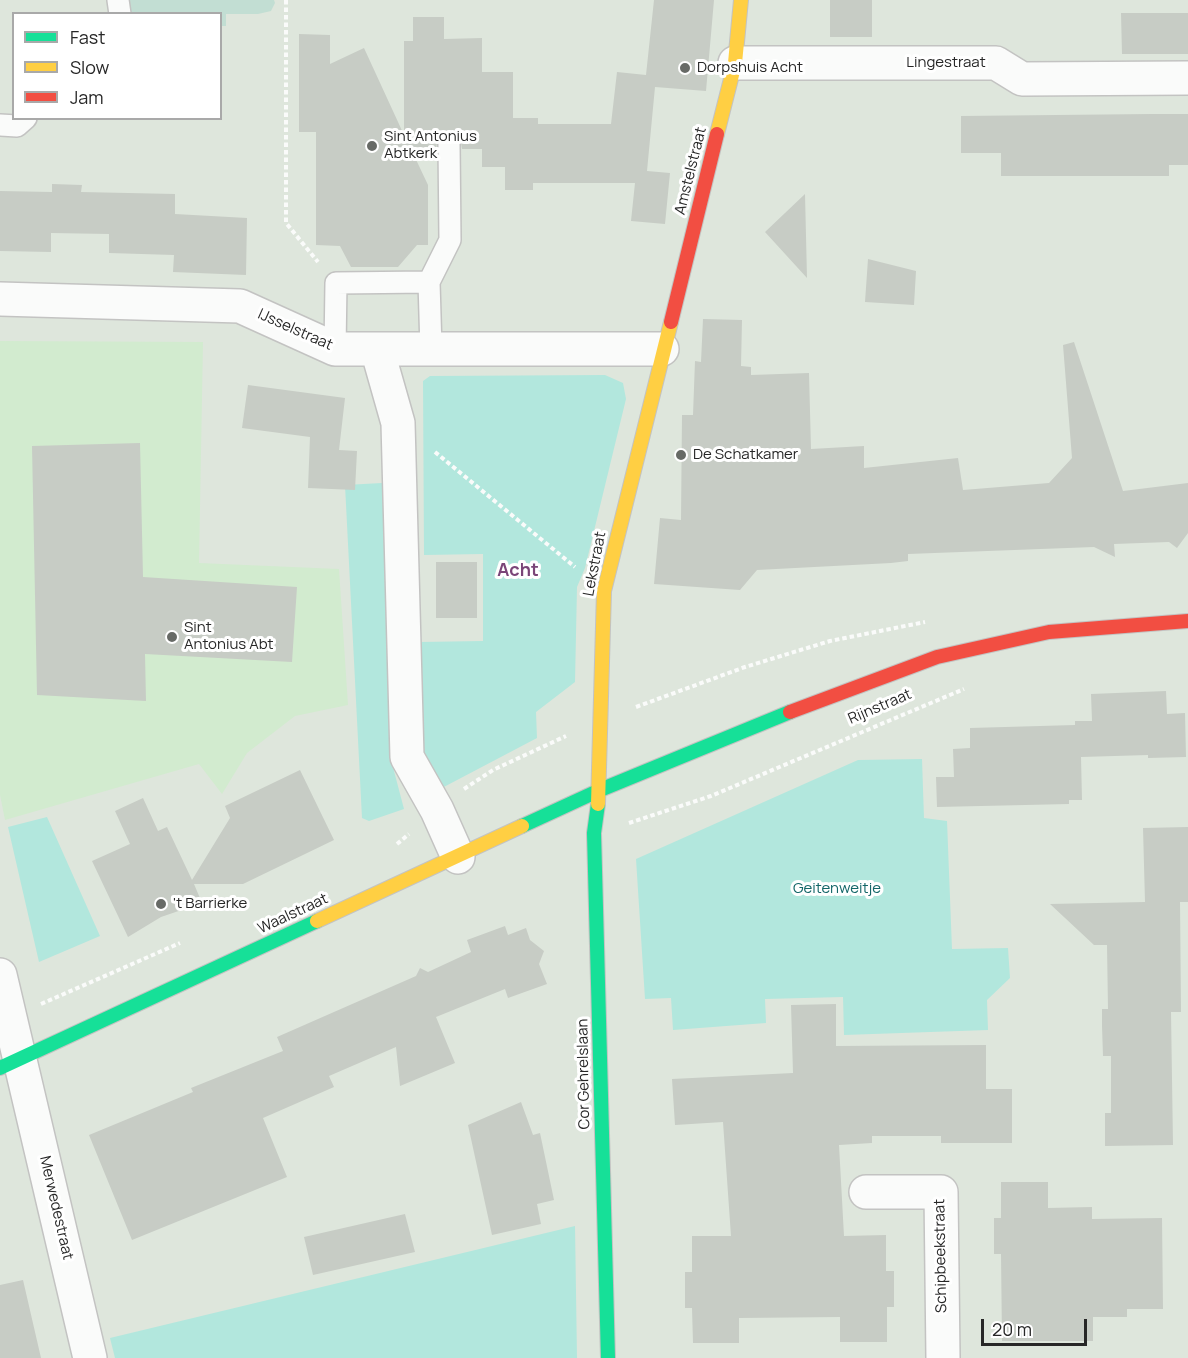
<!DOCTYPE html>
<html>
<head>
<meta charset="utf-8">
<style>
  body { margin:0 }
  #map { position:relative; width:1188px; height:1358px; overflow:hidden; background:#dee6dc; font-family:Manrope,sans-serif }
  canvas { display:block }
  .legend { position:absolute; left:12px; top:12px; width:210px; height:108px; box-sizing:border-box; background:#fff; border:2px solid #a9a9a9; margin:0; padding:8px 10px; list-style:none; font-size:18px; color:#272727 }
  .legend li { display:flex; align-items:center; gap:12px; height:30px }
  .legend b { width:30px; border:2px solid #a9a9a9 }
  .scale { position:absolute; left:981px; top:1319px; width:106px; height:27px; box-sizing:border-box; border:3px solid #272727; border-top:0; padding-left:8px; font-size:18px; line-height:21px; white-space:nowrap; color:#272727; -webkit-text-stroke:4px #fff; paint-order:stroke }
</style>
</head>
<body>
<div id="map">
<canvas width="1188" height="1358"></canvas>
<ul class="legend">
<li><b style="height:8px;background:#16e098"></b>Fast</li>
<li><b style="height:8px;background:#ffcf43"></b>Slow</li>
<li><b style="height:8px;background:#f24e42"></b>Jam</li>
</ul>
<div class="scale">20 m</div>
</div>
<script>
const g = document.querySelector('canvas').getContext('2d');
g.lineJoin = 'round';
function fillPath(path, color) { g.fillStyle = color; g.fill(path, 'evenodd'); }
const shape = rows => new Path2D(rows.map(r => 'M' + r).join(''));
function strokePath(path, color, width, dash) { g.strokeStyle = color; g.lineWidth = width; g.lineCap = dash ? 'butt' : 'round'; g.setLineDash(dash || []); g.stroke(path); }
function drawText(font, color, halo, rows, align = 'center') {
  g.font = font + ' Manrope,sans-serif'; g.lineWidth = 6; g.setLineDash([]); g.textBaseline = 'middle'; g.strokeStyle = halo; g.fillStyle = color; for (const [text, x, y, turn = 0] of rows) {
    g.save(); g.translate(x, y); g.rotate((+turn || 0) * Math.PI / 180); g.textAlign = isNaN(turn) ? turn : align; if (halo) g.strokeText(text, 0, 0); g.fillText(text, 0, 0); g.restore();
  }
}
const education = shape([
  [0,341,203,342,199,563,339,569,348,705,295,716,247,753,222,794,199,764,5,820,0,795]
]);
const green = shape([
  [605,375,623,383,626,399,585,568,577,587,575,682,536,712,537,738,440,789,422,758,419,642,483,641,483,554,424,555,423,381,430,376],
  [382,483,388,559,389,710,394,771,404,809,369,821,362,818,345,485],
  [922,759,924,818,947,821,952,949,1008,948,1010,978,987,1000,988,1030,844,1035,843,997,765,999,766,1023,673,1030,671,998,645,999,636,859,858,760],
  [47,817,100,936,39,962,8,827],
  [575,1226,577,1358,115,1358,110,1338]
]);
const cemetery = shape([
  [129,0,274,0,275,3,271,11,258,14,226,14,226,26,221,26,220,14,131,13]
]);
const building = shape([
  [654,0,714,0,706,91,655,87,647,171,670,173,665,224,631,221,635,183,533,183,533,190,505,190,505,167,482,167,482,149,462,149,460,137,448,131,438,137,436,149,411,149,428,185,428,245,417,245,398,267,351,267,340,246,316,245,316,132,299,132,299,34,330,35,330,64,364,48,404,135,404,41,413,41,413,17,444,17,444,39,482,38,482,72,513,72,513,118,538,118,538,124,611,124,617,72,646,75],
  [830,0,872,0,872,37,830,37],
  [1121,13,1188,13,1188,54,1122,54],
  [1151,114,1188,114,1188,165,1169,165,1169,176,1001,176,1001,153,961,153,961,116],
  [52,184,82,185,81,192,175,194,175,214,247,218,246,275,173,272,174,255,109,253,109,234,51,233,51,252,0,251,0,191,52,192],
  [805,194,807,278,765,232],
  [868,259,916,271,914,305,865,302],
  [703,319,742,320,741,366,751,367,751,375,809,373,811,449,864,446,864,468,958,458,963,490,1049,483,1072,458,1063,345,1074,342,1123,491,1188,483,1188,533,1177,548,1169,542,1114,544,1115,557,1094,547,908,554,908,561,891,563,757,570,740,590,654,584,660,518,681,520,682,415,693,415,695,361,701,362],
  [248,385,345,398,339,450,357,451,355,490,308,488,310,437,242,428],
  [140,443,143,577,297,587,292,662,145,654,146,701,37,695,32,446],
  [436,562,477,562,477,618,436,618],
  [1166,691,1167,714,1185,713,1186,757,1148,758,1148,755,1081,757,1082,800,1069,800,1069,804,937,807,936,777,954,777,953,749,970,748,970,728,1075,725,1075,721,1092,721,1091,694],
  [300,770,334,840,243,884,194,884,202,903,161,917,128,937,92,861,130,844,115,811,143,798,158,831,167,827,192,880,230,818,225,806],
  [1188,827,1188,902,1180,902,1181,1012,1171,1012,1173,1145,1105,1146,1105,1113,1111,1113,1111,1056,1103,1056,1102,1026,1102,1009,1108,1009,1107,945,1094,945,1050,904,1145,902,1143,828],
  [505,926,508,935,526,928,530,940,544,951,539,964,547,984,508,998,505,989,436,1017,455,1063,400,1086,396,1047,329,1076,334,1087,263,1118,287,1177,132,1240,89,1135,193,1092,191,1088,283,1051,277,1037,416,976,420,968,428,972,471,952,467,940],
  [836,1004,836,1046,986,1045,986,1089,1012,1089,1012,1143,941,1143,941,1136,872,1136,872,1143,839,1145,844,1236,886,1235,886,1271,894,1271,894,1307,887,1307,887,1342,840,1342,840,1317,739,1318,739,1343,693,1343,692,1308,685,1308,685,1272,692,1272,692,1236,731,1236,723,1122,675,1125,672,1079,793,1073,791,1005],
  [521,1102,533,1135,540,1133,554,1200,537,1204,541,1224,492,1235,468,1125],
  [1001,1182,1048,1182,1048,1208,1092,1207,1092,1219,1162,1218,1163,1309,1127,1309,1127,1317,1093,1317,1093,1341,1002,1341,1001,1254,994,1254,994,1218,1001,1218],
  [405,1214,415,1252,313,1275,304,1237],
  [23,1280,41,1358,0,1358,0,1285]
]);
const path = shape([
  [286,0,286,223,318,262],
  [435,452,575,567],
  [636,707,745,667,830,641,925,622],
  [464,789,493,770,566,736],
  [629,823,711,796,964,689],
  [397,844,409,834],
  [41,1004,180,943]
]);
const lane = shape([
  [118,0,120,14],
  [0,125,17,126,26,118],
  [335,349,336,283,429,282],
  [431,349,429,282,450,240,449,144]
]);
const street = shape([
  [735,63,996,63,1022,79,1188,78],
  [0,299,240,306,335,349,662,349],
  [377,349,398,423,407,757,437,810,458,857],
  [0,975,90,1358],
  [866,1192,941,1192,943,1358]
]);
const fast = shape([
  [598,804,594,833,608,1358],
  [522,826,600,790,790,712],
  [0,1068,317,921]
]);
const slow = shape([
  [717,134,735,63,741,0],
  [598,804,604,591,671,322],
  [317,921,522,826]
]);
const jam = shape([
  [671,322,717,134],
  [790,712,937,657,1049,632,1188,621]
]);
const markers = [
  [685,68,6,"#676a66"],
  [372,146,6,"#676a66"],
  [681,455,6,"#676a66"],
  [172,637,6,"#676a66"],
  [161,904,6,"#676a66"]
];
const streetNames = [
  ["Lingestraat",946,63],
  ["Amstelstraat",691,171,-76],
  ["IJsselstraat",295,330,24],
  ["Lekstraat",595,564,-79],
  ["Rijnstraat",880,707,-23],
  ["Waalstraat",293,914,-25],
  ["Cor Gehrelslaan",584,1074,-91],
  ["Merwedestraat",56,1208,77],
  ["Schipbeekstraat",941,1256,-91]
];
const poiNames = [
  ["Dorpshuis Acht",697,68],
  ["Sint Antonius",384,137],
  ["Abtkerk",384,154],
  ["De Schatkamer",693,455],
  ["Sint",184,628],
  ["Antonius Abt",184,645],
  ["'t Barrierke",173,904]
];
const parkNames = [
  ["Geitenweitje",837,889]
];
const quarterNames = [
  ["Acht",518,571]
];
fillPath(education, '#d2ebcf');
fillPath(green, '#b2e7dd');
fillPath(cemetery, '#c2ded3');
fillPath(building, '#c7ccc5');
strokePath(lane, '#c3c3c2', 24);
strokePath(street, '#c3c3c2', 36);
strokePath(fast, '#c3c3c2', 16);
strokePath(slow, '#c3c3c2', 16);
strokePath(jam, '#c3c3c2', 16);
strokePath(path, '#fafbfa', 4, [4.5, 3]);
strokePath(lane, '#fafbfa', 21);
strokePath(street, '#fafbfa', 33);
strokePath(fast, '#16e098', 14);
strokePath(slow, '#ffcf43', 14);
strokePath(jam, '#f24e42', 14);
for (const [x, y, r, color] of markers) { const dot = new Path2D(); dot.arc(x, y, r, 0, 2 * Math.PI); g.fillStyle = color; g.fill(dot); strokePath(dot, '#fff', 2); }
drawText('15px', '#272727', '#fff', streetNames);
drawText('15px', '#272727', '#fff', poiNames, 'left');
drawText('15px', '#136668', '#fff', parkNames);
drawText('bold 18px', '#7a4578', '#fff', quarterNames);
</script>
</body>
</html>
